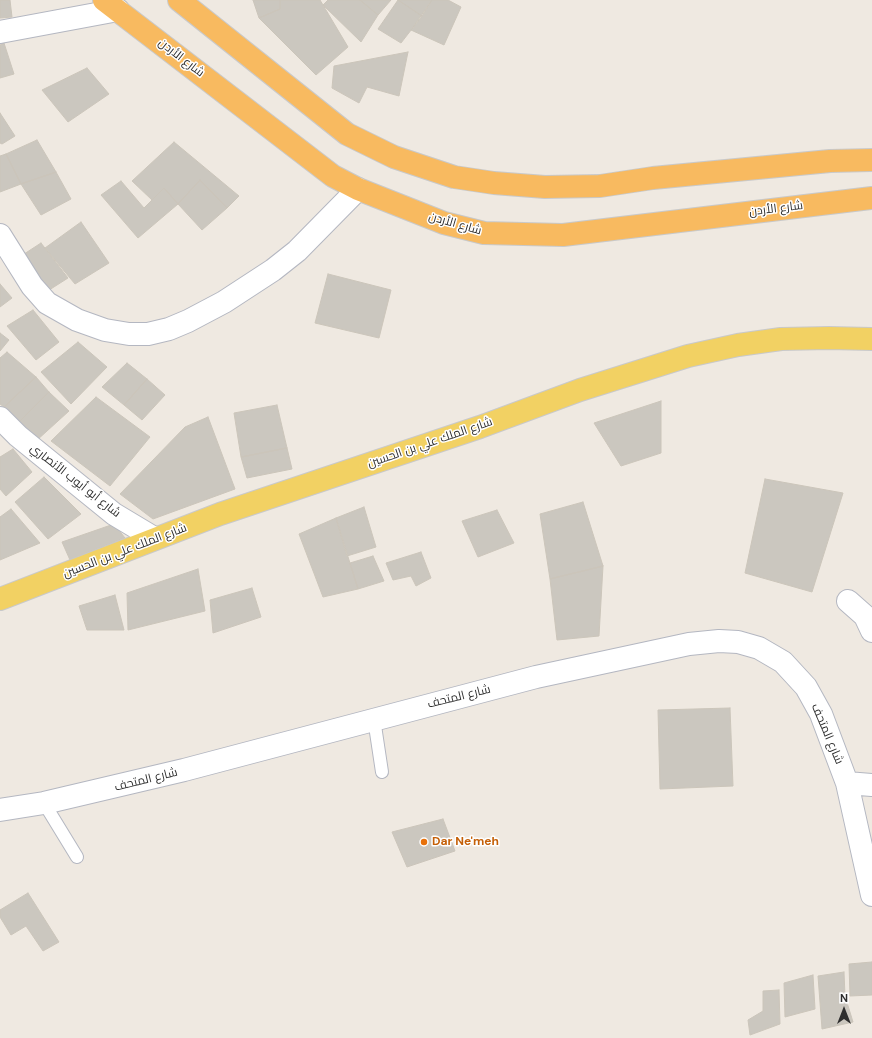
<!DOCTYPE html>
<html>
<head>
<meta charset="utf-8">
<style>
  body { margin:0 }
  #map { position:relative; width:872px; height:1038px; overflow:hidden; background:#efe9e1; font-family:"DM Sans",sans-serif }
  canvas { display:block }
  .north { position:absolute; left:824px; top:990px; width:40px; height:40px; -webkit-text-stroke:3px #fff; paint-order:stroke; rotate:0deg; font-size:11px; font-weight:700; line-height:16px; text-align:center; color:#2e2e2e }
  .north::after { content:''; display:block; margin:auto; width:14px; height:18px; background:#2e2e2e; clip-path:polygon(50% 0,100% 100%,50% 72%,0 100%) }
</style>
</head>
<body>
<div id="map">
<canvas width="872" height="1038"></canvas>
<div class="north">N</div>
</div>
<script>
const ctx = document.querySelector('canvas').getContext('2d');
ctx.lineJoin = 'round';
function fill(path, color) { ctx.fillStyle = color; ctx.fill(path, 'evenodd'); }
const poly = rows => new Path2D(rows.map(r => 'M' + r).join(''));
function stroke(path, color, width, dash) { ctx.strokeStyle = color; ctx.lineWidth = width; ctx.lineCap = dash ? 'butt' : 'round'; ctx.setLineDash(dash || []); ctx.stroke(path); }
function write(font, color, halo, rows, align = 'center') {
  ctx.font = font + ' "DM Sans",Cairo,sans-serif'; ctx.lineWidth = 3; ctx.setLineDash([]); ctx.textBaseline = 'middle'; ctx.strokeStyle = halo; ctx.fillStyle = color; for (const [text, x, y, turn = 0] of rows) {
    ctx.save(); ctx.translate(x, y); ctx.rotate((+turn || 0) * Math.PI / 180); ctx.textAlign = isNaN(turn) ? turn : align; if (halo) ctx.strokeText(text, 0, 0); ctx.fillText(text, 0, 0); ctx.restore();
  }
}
const building = poly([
  [0,0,10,0,12,17,0,18,0,0],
  [253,0,280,0,280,9,259,18,253,0],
  [280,0,320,0,348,47,316,75,259,18,280,9,280,0],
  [328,0,360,0,378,15,361,42,323,5,328,0],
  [360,0,391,0,378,15,360,0],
  [398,0,432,0,422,16,398,0],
  [398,0,422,16,401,43,378,29,398,0],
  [432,0,448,0,461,7,444,45,411,30,432,0],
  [4,43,14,74,0,78,0,45,4,43],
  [408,52,399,96,367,87,359,103,332,88,334,66,408,52],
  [87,68,109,94,68,122,42,90,87,68],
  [0,113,15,136,2,144,0,143,0,113],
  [37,140,56,172,21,184,6,154,37,140],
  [174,142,239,196,227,208,200,180,178,204,164,188,152,200,132,181,174,142],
  [6,154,21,184,0,192,0,156,6,154],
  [56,172,71,199,41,215,21,184,56,172],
  [200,180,227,208,202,230,178,204,200,180],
  [121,181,144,208,164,188,178,204,138,238,101,195,121,181],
  [81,222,109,263,75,284,45,248,81,222],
  [41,243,68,278,46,292,21,256,41,243],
  [328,274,391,290,379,338,315,323,328,274],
  [0,284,12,298,0,307,0,284],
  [33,310,59,342,36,360,7,326,33,310],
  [0,333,9,340,0,351,0,333],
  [78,342,107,367,71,404,41,372,78,342],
  [7,352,36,377,4,407,0,404,0,358,7,352],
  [127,363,147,379,124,405,102,387,127,363],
  [36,377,49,392,18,423,4,407,36,377],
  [147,379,165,395,142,420,124,405,147,379],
  [49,392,69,411,36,441,18,423,49,392],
  [96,397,150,437,110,486,51,441,96,397],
  [661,401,661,453,621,466,594,423,661,401],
  [277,405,287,448,241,457,234,413,277,405],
  [208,417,235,489,153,519,120,494,185,427,208,417],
  [287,448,292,469,247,478,241,457,287,448],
  [13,449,32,472,6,496,0,489,0,457,13,449],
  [44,477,81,514,48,539,15,502,44,477],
  [765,479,843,493,812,592,745,573,765,479],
  [583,502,603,566,550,579,540,514,583,502],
  [364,507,376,547,347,556,336,518,364,507],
  [11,509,40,543,0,560,0,517,11,509],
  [497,510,514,543,478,557,462,521,497,510],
  [336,518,358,589,323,597,299,534,336,518],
  [114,524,125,538,70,560,62,542,114,524],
  [421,552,431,578,416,586,411,576,393,580,386,563,421,552],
  [373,556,384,581,358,589,350,563,373,556],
  [603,566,599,636,557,640,550,579,603,566],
  [198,569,205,611,128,630,127,593,198,569],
  [252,588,261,617,213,633,210,600,252,588],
  [115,595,124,630,87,630,79,606,115,595],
  [730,708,733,786,660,789,658,710,730,708],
  [443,819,455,851,407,867,392,832,443,819],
  [28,893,59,942,43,951,26,926,11,935,0,917,0,910,28,893],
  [872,962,872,995,850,996,849,964,872,962],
  [844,972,845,996,853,1022,822,1029,818,976,844,972],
  [813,975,815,1009,785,1017,784,983,813,975],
  [779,990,780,1024,750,1035,748,1020,763,1011,763,991,779,990]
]);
fill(building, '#cbc7bf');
stroke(building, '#cbc5ba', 1);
const service = poly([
  [374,719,382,772],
  [44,803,77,857]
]);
const minor = poly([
  [0,32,118,10],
  [0,235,32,286,47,303,77,320,105,330,129,334,148,334,169,329,188,321,224,302,273,270,297,251,358,189],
  [0,418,18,436,114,514,154,538],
  [848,601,865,616,872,631],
  [847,783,872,785],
  [0,810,44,803,184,770,536,677,689,644,719,641,738,642,759,648,783,662,806,687,821,714,847,783,872,895]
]);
const primary = poly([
  [0,599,220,514,480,427,580,390,688,356,738,345,781,339,829,338,872,339]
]);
const trunk = poly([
  [104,0,333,176,358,189,444,223,484,233,563,235,872,198],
  [179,0,347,134,394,157,454,177,494,183,545,187,600,186,653,178,830,161,872,160]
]);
stroke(service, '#b4b7c1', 14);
stroke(minor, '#b4b7c1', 24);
stroke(primary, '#c9c9c9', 24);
stroke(trunk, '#c9c9c9', 24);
stroke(service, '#fff', 12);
stroke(minor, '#fff', 22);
stroke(primary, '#f2d163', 22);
stroke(trunk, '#f8ba60', 22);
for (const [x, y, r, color] of [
  [424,842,4,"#e8710a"]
]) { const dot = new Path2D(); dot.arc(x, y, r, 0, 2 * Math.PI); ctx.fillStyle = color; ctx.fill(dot); stroke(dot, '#fff', 1.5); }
write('12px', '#2e2e2e', '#fff', [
  ["شارع الأردن",181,58,38],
  ["شارع الأردن",776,209,-7],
  ["شارع الأردن",455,224,16],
  ["شارع الملك علي بن الحسين",430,443,-19],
  ["شارع أبو أيوب الأنصاري",75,481,38],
  ["شارع الملك علي بن الحسين",125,551,-21],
  ["شارع المتحف",459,697,-14],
  ["شارع المتحف",827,734,67],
  ["شارع المتحف",146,780,-14]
]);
write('bold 12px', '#c56008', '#fff', [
  ["Dar Ne'meh",432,842]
], 'left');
</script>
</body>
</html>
